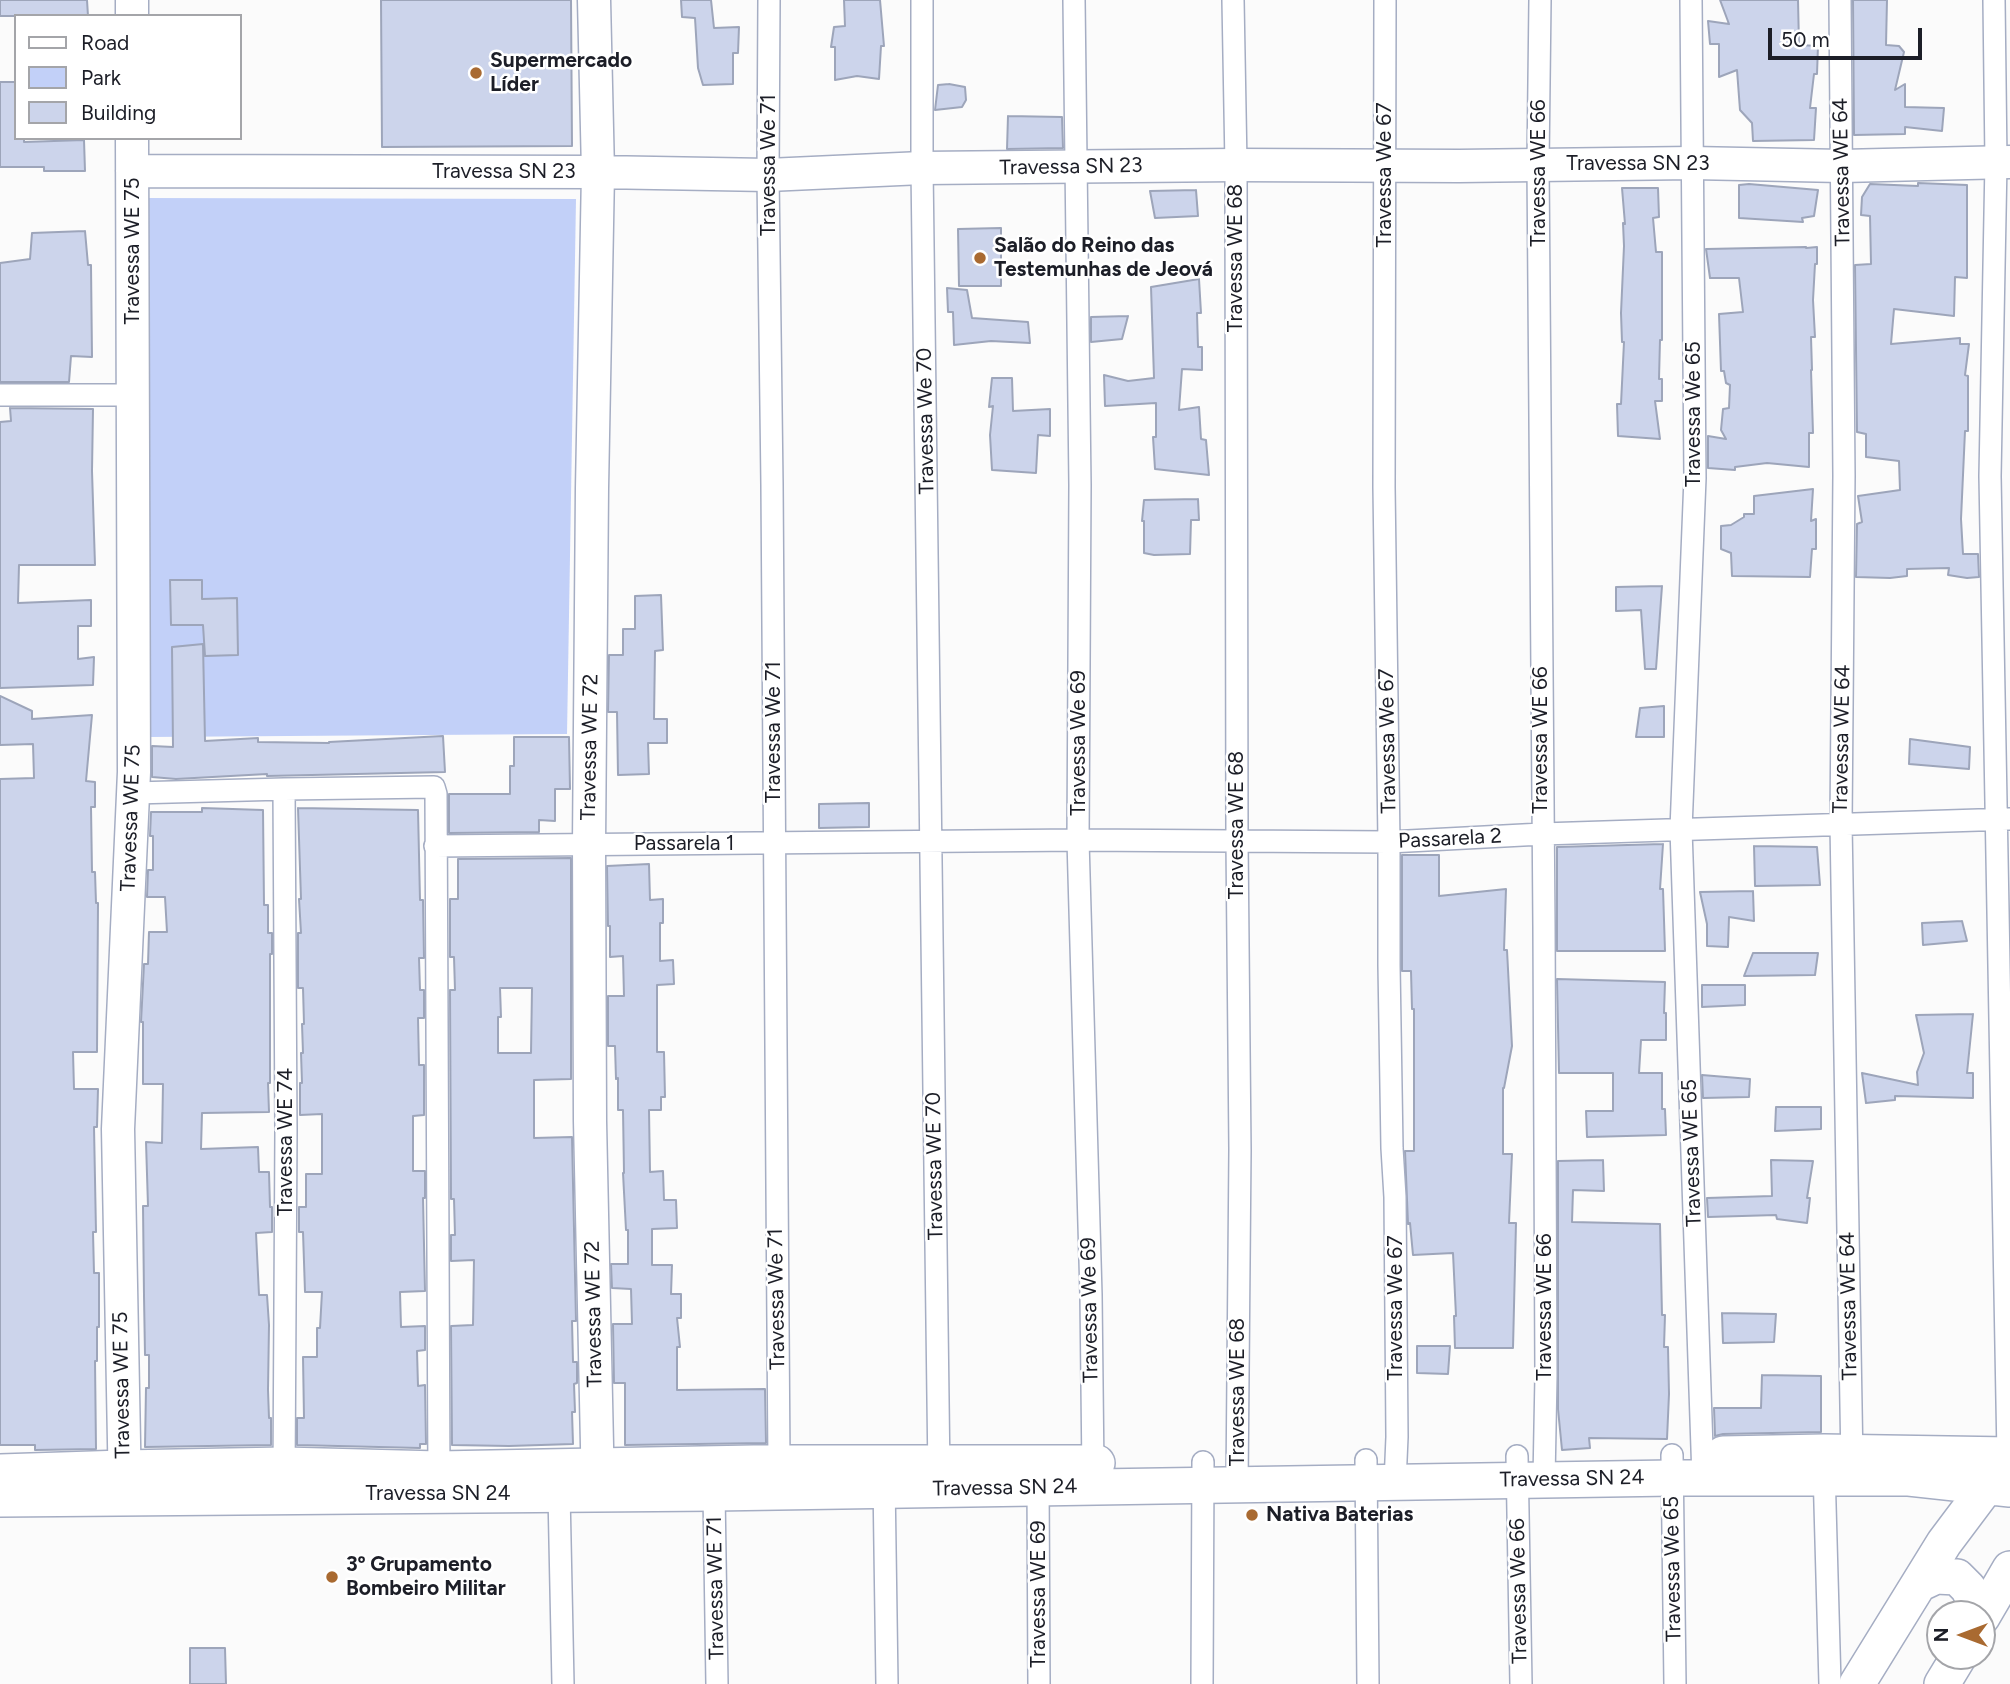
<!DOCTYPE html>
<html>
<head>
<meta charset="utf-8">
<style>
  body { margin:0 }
  #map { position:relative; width:2010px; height:1684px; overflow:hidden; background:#fbfbfb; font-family:Figtree,sans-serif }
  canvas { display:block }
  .legend { position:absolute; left:14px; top:14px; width:228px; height:126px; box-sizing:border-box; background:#fff; border:2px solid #a4a5a9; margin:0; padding:9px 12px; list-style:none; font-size:21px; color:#1c1e27 }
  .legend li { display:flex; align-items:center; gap:14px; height:35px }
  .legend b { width:35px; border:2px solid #a4a5a9 }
  .north { position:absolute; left:1926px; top:1600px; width:70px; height:70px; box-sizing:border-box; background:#fff; border:2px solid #a4a5a9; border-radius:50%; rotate:270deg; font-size:19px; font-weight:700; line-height:28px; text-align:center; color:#1c1e27 }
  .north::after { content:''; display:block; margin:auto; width:24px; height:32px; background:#a96a31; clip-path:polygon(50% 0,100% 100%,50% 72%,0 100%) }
  .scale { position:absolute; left:1768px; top:28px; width:154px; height:32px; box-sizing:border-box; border:4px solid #1c1e27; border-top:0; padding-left:9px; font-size:21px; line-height:24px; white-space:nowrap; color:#1c1e27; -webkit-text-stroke:5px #fff; paint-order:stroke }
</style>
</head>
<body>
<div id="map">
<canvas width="2010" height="1684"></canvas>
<ul class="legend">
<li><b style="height:9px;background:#fff"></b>Road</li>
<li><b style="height:19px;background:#c2d0f8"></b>Park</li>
<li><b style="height:19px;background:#ccd4eb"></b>Building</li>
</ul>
<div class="north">N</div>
<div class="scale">50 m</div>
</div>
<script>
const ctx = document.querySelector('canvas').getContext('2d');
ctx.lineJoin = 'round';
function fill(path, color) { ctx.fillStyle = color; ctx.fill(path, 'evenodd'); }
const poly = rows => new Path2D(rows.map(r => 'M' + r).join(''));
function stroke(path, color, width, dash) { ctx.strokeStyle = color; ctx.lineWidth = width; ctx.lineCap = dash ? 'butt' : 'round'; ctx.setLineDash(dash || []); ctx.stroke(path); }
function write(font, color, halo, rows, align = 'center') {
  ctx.font = font + ' Figtree,sans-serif'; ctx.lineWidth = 5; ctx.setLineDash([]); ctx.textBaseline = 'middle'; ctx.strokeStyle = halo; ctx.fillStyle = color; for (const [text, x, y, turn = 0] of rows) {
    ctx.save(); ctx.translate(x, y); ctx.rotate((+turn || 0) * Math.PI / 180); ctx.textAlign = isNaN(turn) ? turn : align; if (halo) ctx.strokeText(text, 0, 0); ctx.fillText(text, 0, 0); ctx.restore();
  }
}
fill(poly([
  [144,198,576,199,567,734,149,737]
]), '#c2d0f8');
const building = poly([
  [0,0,87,0,88,16,0,16,0,0],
  [381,0,571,0,572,146,382,147,381,0],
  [681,0,711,0,714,28,739,27,738,53,733,53,733,84,703,85,698,68,695,18,682,17,681,0],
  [844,0,880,0,884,46,881,46,879,79,857,76,835,80,835,47,831,47,834,27,845,26,844,0],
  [1720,0,1798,0,1799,45,1818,46,1817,74,1814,74,1810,108,1816,108,1814,140,1753,141,1752,123,1740,110,1737,70,1719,77,1719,44,1710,44,1708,21,1729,24,1720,0],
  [1853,0,1887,0,1886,45,1899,46,1904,52,1895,90,1905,84,1905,107,1944,108,1942,131,1905,127,1905,134,1854,135,1853,0],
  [0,82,16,82,16,138,24,138,24,142,84,140,85,171,44,171,44,167,0,167,0,82],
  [949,84,965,87,966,100,962,107,935,110,938,85,949,84],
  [1008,116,1062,117,1063,148,1007,149,1008,116],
  [1918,183,1967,185,1967,278,1955,277,1954,316,1894,309,1891,344,1960,338,1960,344,1969,344,1965,375,1968,376,1968,431,1965,431,1961,519,1963,554,1978,554,1979,577,1967,578,1948,575,1949,568,1907,569,1907,576,1890,578,1856,577,1857,524,1862,522,1858,496,1900,490,1899,461,1866,457,1866,434,1857,432,1855,265,1871,264,1870,216,1861,215,1862,197,1870,184,1918,186,1918,183],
  [1749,184,1818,190,1814,216,1802,218,1803,222,1739,218,1739,185,1749,184],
  [1622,188,1658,188,1659,217,1653,218,1656,252,1662,252,1662,340,1660,340,1659,379,1662,379,1662,401,1655,401,1660,439,1618,436,1617,404,1621,404,1624,342,1622,342,1621,313,1624,246,1623,223,1625,224,1622,188],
  [1196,190,1198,216,1155,218,1150,191,1196,190],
  [1001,228,1001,286,959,286,958,229,1001,228],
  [85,231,88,265,91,265,92,357,71,356,69,382,0,382,0,263,30,259,32,233,85,231],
  [1806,247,1806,248,1817,247,1817,264,1815,264,1813,300,1815,337,1811,337,1812,370,1811,370,1813,433,1809,433,1809,467,1767,463,1735,467,1735,470,1708,468,1708,436,1726,439,1721,430,1723,409,1729,408,1730,385,1726,383,1724,371,1721,371,1719,314,1743,312,1739,278,1710,278,1706,249,1806,247],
  [1199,279,1201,313,1197,313,1198,347,1202,347,1202,370,1182,369,1179,410,1199,407,1201,439,1206,440,1209,475,1155,469,1153,437,1156,437,1156,403,1105,406,1104,375,1128,381,1154,378,1151,287,1199,279],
  [947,288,967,290,972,318,1028,322,1030,343,991,341,954,345,953,312,948,312,947,288],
  [1128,316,1122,339,1091,342,1091,317,1128,316],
  [992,378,1012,378,1013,411,1050,409,1050,436,1038,435,1036,473,992,470,990,435,993,406,989,407,992,378],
  [10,408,93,409,92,471,95,565,19,565,18,603,91,600,91,626,78,626,78,659,94,657,93,685,0,688,0,422,11,421,10,408],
  [1813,489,1811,521,1816,519,1816,549,1812,549,1810,577,1732,576,1731,553,1721,549,1721,526,1731,525,1744,517,1744,514,1754,514,1754,496,1813,489],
  [1198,499,1199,520,1191,520,1190,554,1154,555,1144,553,1144,521,1142,521,1144,500,1198,499],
  [170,580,202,580,202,599,237,598,238,655,205,656,203,625,171,625,170,580],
  [1662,586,1656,669,1645,669,1641,610,1616,611,1616,587,1662,586],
  [661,595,663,650,655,651,654,719,667,719,667,743,648,743,649,774,618,775,617,712,608,712,609,655,623,655,623,629,635,629,635,596,661,595],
  [203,644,205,741,258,738,258,742,329,743,329,742,443,736,445,772,267,776,267,774,176,779,152,777,152,746,173,747,172,647,203,644],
  [0,696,32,711,32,719,92,715,86,781,95,782,95,807,91,807,92,872,95,872,96,903,98,903,97,1052,73,1052,74,1089,98,1089,97,1127,94,1127,96,1232,93,1232,94,1273,99,1273,99,1327,97,1327,97,1361,95,1361,96,1449,35,1450,35,1445,0,1445,0,779,34,778,33,744,0,745,0,696],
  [1664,706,1664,737,1636,737,1640,708,1664,706],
  [514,737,569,737,570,789,555,789,555,821,539,820,539,832,449,833,449,794,510,794,510,766,514,766,514,737],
  [1910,739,1970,747,1969,769,1909,764,1910,739],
  [869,803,869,827,819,828,819,804,869,803],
  [202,808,263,810,264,905,268,905,268,933,272,933,272,954,270,954,270,1083,268,1083,269,1112,202,1113,201,1149,258,1147,259,1172,269,1172,270,1207,272,1207,272,1232,256,1233,259,1295,267,1295,269,1325,268,1390,269,1418,271,1418,271,1445,145,1447,146,1388,149,1388,149,1355,145,1355,144,1296,143,1206,148,1206,146,1142,162,1143,163,1084,143,1084,143,1022,141,1022,144,964,148,964,149,932,167,932,165,897,147,897,148,870,153,870,153,836,150,836,151,812,202,812,202,808],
  [298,808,418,810,420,900,423,900,424,958,419,958,420,990,424,990,424,1018,418,1018,419,1065,424,1065,424,1115,413,1116,413,1171,425,1171,425,1198,423,1198,425,1291,400,1292,401,1327,425,1326,425,1350,417,1351,418,1386,425,1385,426,1444,420,1444,420,1448,297,1445,297,1418,304,1418,303,1357,317,1357,317,1328,320,1328,322,1292,305,1292,303,1232,299,1232,299,1207,306,1207,306,1174,322,1174,322,1114,300,1115,300,1083,302,1083,301,1053,303,1053,302,1024,304,1024,303,988,298,988,298,933,301,933,299,899,301,899,298,808],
  [1663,844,1660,889,1663,889,1665,951,1557,951,1557,847,1663,844],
  [1754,846,1817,847,1820,885,1755,886,1754,846],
  [1402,855,1439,855,1439,896,1506,889,1504,950,1507,950,1512,1046,1504,1088,1503,1088,1503,1154,1512,1154,1509,1223,1516,1223,1513,1348,1455,1348,1454,1316,1456,1316,1453,1253,1413,1255,1410,1223,1408,1224,1405,1151,1414,1151,1414,1009,1412,1009,1411,971,1402,971,1402,855],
  [571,858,571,1079,534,1080,534,1138,572,1137,576,1321,572,1321,573,1362,577,1362,577,1383,574,1384,575,1412,572,1412,573,1444,509,1446,452,1445,451,1326,473,1325,474,1260,451,1261,451,1235,455,1235,454,1199,451,1199,450,990,455,990,454,957,450,957,450,899,458,899,458,859,571,858],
  [500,988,532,988,531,1053,498,1053,498,1017,501,1017,500,988],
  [649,864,650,900,663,899,663,923,660,923,660,961,673,960,674,984,657,985,657,1052,664,1052,665,1097,661,1097,661,1110,649,1110,650,1172,663,1171,664,1200,676,1200,677,1228,652,1229,652,1265,672,1265,671,1294,681,1294,681,1318,677,1318,680,1347,677,1347,677,1390,765,1389,766,1443,625,1445,625,1383,614,1383,613,1324,632,1324,631,1289,612,1288,611,1264,628,1264,628,1230,626,1230,623,1173,624,1173,623,1110,618,1110,618,1078,616,1079,615,1046,608,1046,608,996,624,996,623,956,610,957,610,926,608,926,607,866,649,864],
  [1753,891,1754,921,1729,917,1728,947,1707,946,1707,924,1700,892,1753,891],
  [1962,921,1967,941,1923,945,1922,923,1962,921],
  [1753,953,1818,953,1815,975,1744,976,1753,953],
  [1557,979,1665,982,1664,1013,1666,1013,1666,1040,1641,1040,1639,1073,1662,1073,1662,1109,1665,1109,1666,1135,1587,1137,1586,1111,1613,1111,1613,1073,1559,1073,1557,979],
  [1702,985,1745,985,1745,1005,1702,1007,1702,985],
  [1973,1014,1967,1073,1973,1073,1973,1098,1895,1096,1895,1100,1866,1103,1862,1073,1918,1085,1917,1072,1924,1053,1916,1015,1973,1014],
  [1702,1075,1750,1079,1749,1097,1703,1098,1702,1075],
  [1776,1107,1821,1107,1821,1129,1775,1131,1776,1107],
  [1603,1160,1604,1191,1573,1190,1572,1222,1660,1224,1662,1315,1665,1315,1664,1347,1668,1347,1669,1394,1667,1439,1589,1438,1590,1448,1562,1450,1558,1409,1558,1161,1603,1160],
  [1771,1160,1813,1161,1807,1198,1810,1198,1807,1223,1777,1219,1776,1215,1708,1217,1707,1198,1772,1196,1771,1160],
  [1722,1313,1776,1314,1774,1342,1723,1343,1722,1313],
  [1417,1346,1450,1346,1448,1374,1417,1373,1417,1346],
  [1762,1375,1821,1376,1821,1432,1723,1434,1715,1436,1714,1408,1761,1408,1762,1375],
  [190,1648,225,1648,226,1684,190,1684,190,1648]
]);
fill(building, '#ccd4eb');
stroke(building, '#9da5ba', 2);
const street = poly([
  [769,0,768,175,772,485,779,1464],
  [922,0,922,168,939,1475],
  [1074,0,1080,485,1078,840,1091,1295,1093,1473],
  [1233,0,1236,165,1237,841,1240,1150,1237,1485],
  [1385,0,1384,487,1389,842,1389,965,1392,1148,1395,1197,1397,1437,1395,1483],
  [1540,0,1538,164,1544,926,1546,1376,1544,1479],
  [1691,0,1695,478,1681,829,1703,1478],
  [1840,0,1844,475,1841,824,1852,1464],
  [1994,0,1996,162,1990,476,2008,1455],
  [0,395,133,395],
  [284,789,286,1131,284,1476],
  [134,793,284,789,434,787,436,794,439,1478],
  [435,846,1078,840,1389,842,1542,834,2010,819],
  [1672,1455,1675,1684],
  [1517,1456,1521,1684],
  [1366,1460,1368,1684],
  [1824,1469,1830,1684],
  [1038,1479,1039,1684],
  [884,1480,887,1684],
  [559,1493,563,1684],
  [714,1493,717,1684],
  [1202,1684,1203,1462]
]);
const secondary = poly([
  [132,0,132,16],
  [594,0,598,172,592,488,589,844,590,1121,598,1492],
  [132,171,598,172,768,175,922,168,1236,165,1459,166,1692,163,1842,166,2010,162],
  [125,1494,118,1129,134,772,132,138]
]);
const primary = poly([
  [1723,1454,1824,1452,2010,1455],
  [0,1472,123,1468,284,1465,439,1469,754,1463,1097,1463],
  [0,1499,714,1493,1672,1478,1909,1478,2010,1489],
  [1919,1584,1936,1576,1957,1577,1968,1588,1972,1596,1975,1614],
  [1982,1617,2010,1569],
  [1857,1684,1944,1543,1998,1471],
  [1942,1684,1959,1656]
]);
stroke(street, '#a5adc3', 24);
stroke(secondary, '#a5adc3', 35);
stroke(primary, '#a5adc3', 38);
stroke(street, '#fff', 21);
stroke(secondary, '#fff', 32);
stroke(primary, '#fff', 35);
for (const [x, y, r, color] of [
  [476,73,7,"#a96a31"],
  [980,258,7,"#a96a31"],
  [1252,1515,7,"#a96a31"],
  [332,1577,7,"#a96a31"]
]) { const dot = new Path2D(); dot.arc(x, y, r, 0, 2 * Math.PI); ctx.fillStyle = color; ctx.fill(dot); stroke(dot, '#fff', 2.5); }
write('bold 21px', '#1c1e27', '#fff', [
  ["Supermercado",490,61],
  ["Líder",490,85],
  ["Salão do Reino das",994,246],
  ["Testemunhas de Jeová",994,270],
  ["Nativa Baterias",1266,1515],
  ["3º Grupamento",346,1565],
  ["Bombeiro Militar",346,1589]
], 'left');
write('21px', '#1c1e27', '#fff', [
  ["Travessa SN 23",1638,164],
  ["Travessa We 71",769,165,-90],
  ["Travessa SN 23",1071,167,-1],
  ["Travessa SN 23",504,172],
  ["Travessa WE 64",1842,172,-91],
  ["Travessa WE 66",1539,173,-90],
  ["Travessa We 67",1385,175,-90],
  ["Travessa WE 75",133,251,-90],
  ["Travessa WE 68",1236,258,-90],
  ["Travessa We 65",1694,414,-90],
  ["Travessa We 70",926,421,-91],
  ["Travessa We 71",774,732,-90],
  ["Travessa WE 64",1842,739,-89],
  ["Travessa WE 66",1541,740,-90],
  ["Travessa We 67",1388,741,-91],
  ["Travessa We 69",1079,743,-90],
  ["Travessa WE 72",590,747,-89],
  ["Travessa WE 75",131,818,-88],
  ["Travessa WE 68",1237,825,-90],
  ["Passarela 2",1450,839,-3],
  ["Passarela 1",684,844],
  ["Travessa WE 74",286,1142,-90],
  ["Travessa WE 65",1692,1153,-92],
  ["Travessa WE 70",935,1166,-91],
  ["Travessa We 71",777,1299,-91],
  ["Travessa WE 64",1849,1306,-91],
  ["Travessa WE 66",1545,1307,-90],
  ["Travessa We 67",1396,1308,-90],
  ["Travessa We 69",1090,1310,-91],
  ["Travessa WE 72",594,1314,-91],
  ["Travessa WE 75",122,1385,-91],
  ["Travessa WE 68",1238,1392,-90],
  ["Travessa SN 24",1572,1479,-1],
  ["Travessa SN 24",1005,1488,-1],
  ["Travessa SN 24",438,1494],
  ["Travessa We 65",1673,1569,-91],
  ["Travessa WE 71",716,1588,-91],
  ["Travessa We 66",1519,1591,-91],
  ["Travessa WE 69",1039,1594,-90]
]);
</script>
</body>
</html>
